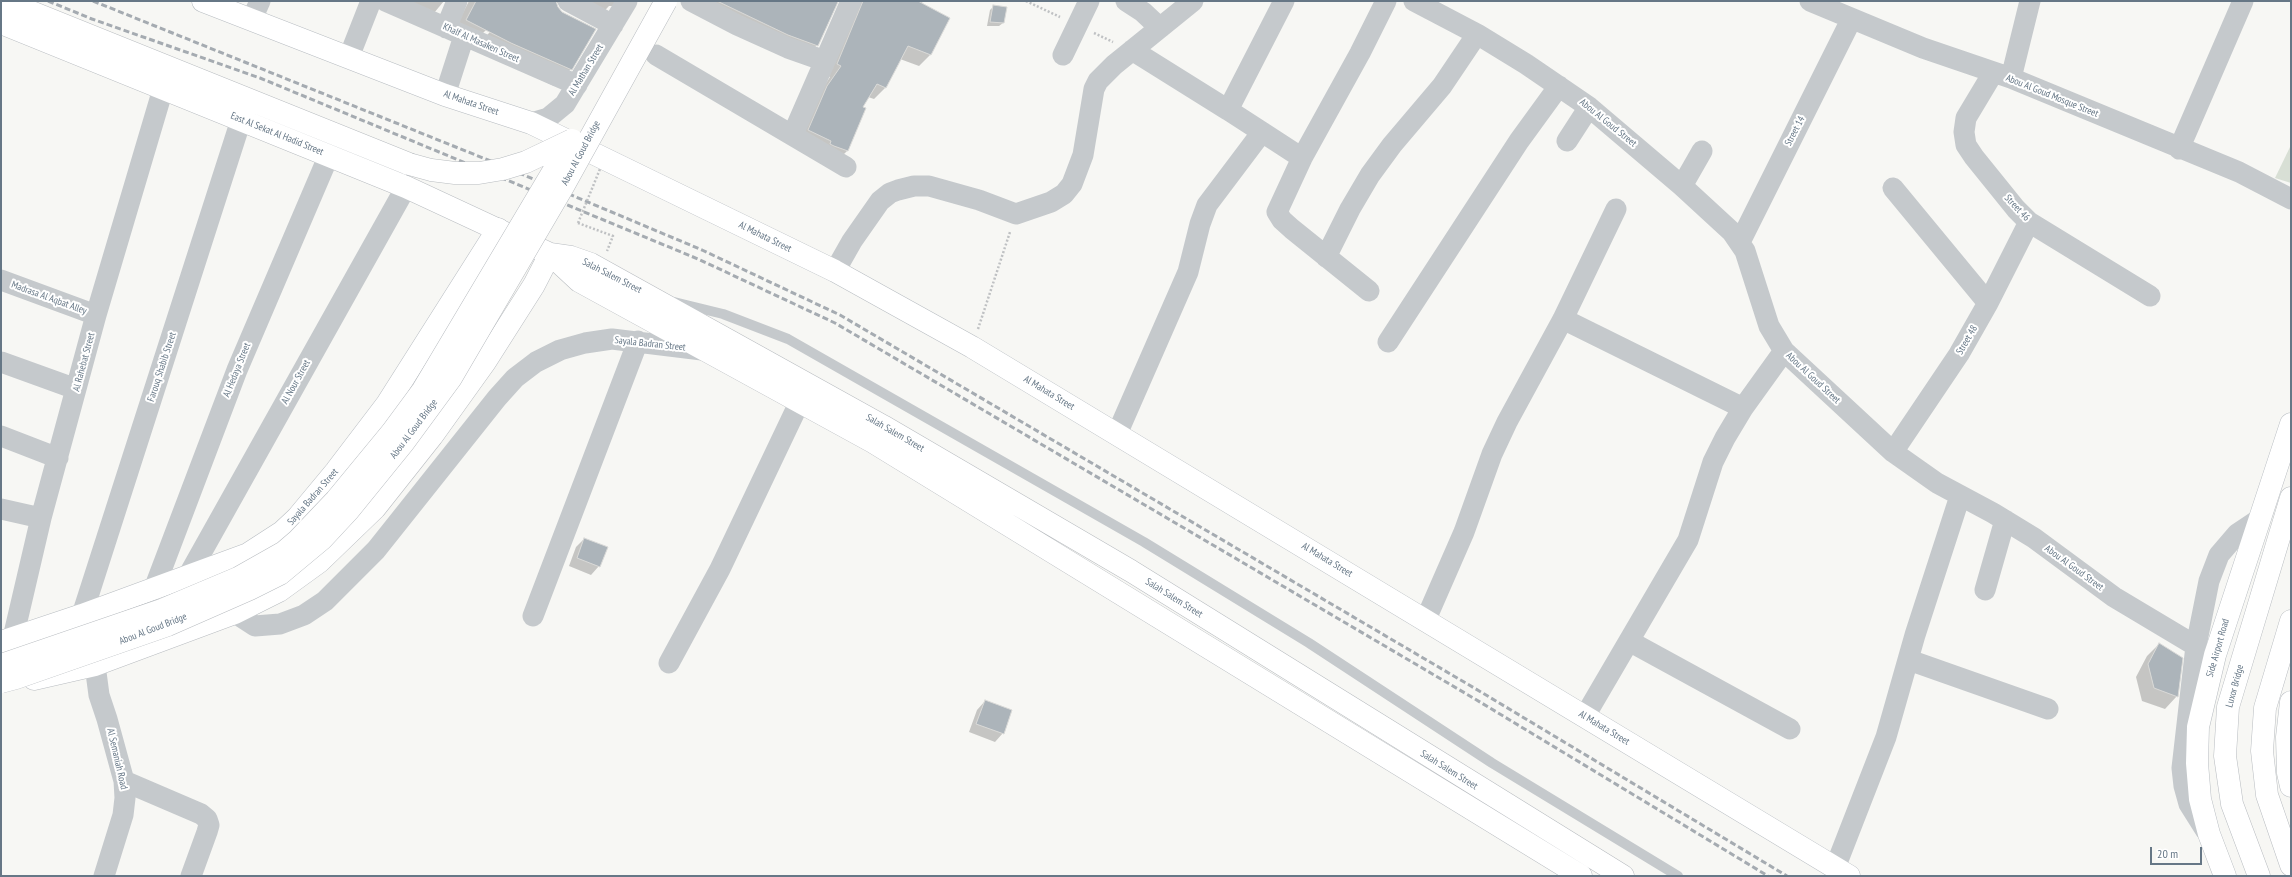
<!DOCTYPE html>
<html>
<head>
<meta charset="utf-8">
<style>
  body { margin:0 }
  #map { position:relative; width:2292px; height:877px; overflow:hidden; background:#f7f7f4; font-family:"PT Sans Narrow",sans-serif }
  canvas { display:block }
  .frame { position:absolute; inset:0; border:2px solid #667786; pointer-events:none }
  .scale { position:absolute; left:2150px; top:847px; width:52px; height:18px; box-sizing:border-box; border:2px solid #667786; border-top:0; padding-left:5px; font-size:12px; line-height:14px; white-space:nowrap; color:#667786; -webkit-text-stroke:3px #fff; paint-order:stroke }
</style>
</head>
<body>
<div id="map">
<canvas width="2292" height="877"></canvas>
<div class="frame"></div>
<div class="scale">20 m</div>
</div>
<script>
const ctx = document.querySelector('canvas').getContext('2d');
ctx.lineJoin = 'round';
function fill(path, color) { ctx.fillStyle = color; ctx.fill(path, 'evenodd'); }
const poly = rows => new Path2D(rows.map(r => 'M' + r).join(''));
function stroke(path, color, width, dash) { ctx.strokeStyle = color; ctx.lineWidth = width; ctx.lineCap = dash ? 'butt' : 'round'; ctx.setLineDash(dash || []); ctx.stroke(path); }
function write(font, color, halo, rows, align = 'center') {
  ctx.font = font + ' "PT Sans Narrow",sans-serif'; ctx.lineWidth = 4; ctx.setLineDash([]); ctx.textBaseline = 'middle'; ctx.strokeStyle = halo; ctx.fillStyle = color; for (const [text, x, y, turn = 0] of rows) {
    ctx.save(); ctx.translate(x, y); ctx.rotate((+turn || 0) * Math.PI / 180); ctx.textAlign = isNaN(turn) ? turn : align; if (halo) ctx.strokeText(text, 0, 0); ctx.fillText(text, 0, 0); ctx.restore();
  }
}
fill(poly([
  [2291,145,2291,183,2275,178]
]), '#d8dfd5');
fill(poly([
  [401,1,444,1,429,19],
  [469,1,499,1,486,30,470,46,451,36],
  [519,1,547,1,571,69,554,86,474,49],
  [554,1,618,1,614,6,609,6,592,24],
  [694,1,838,1,817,45,806,57],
  [840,1,922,1,930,55,919,66,900,59,885,88,874,99,868,97,862,107,848,150,836,162,797,142,816,99,830,77,826,75],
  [994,6,1003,23,999,26,987,26,990,10],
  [584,539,599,566,591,575,569,566,576,547],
  [2159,644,2177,696,2165,709,2142,701,2136,677,2147,656],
  [985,701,1003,733,995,742,969,732,977,710]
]), '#0003');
const building = poly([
  [476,1,556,1,558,7,562,12,596,29,572,70,511,43,466,20,476,1],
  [717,1,836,1,838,2,818,46,788,35,717,1],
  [863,1,918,1,950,18,931,55,908,46,886,88,877,84,863,107,866,108,848,151,834,146,830,144,831,141,808,130,827,86,841,66,837,64,863,1],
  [993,5,1007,7,1004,23,990,22,993,5],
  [584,538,608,547,600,567,577,558,584,538],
  [2159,643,2183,658,2178,697,2154,688,2148,664,2159,643],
  [985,700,1012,710,1004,734,976,724,985,700]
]);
fill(building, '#acb4ba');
stroke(building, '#d9d9d7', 1);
const secondary = poly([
  [203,1,445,95,531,123,835,271,972,347,1849,876],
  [1,642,82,615,248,554,282,532,297,518,336,471,387,404,498,229],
  [2291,702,2287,737,2288,773,2291,786],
  [2225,876,2209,834,2200,799,2197,763,2198,727,2215,655,2291,424]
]);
const primary = poly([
  [4,1,409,164],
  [1,23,406,187,550,254,571,257,591,264,883,426,1131,571,1623,876],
  [550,254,579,281,873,442,1581,876],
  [2291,621,2265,708,2262,751,2267,795,2291,865],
  [34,679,95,665,235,613,279,591,319,562,375,508,432,436,485,362,534,285,550,254],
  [2259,876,2232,804,2225,756,2228,707,2291,498]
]);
stroke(secondary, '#b7bcc1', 23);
stroke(primary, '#b8bcc0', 23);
stroke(poly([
  [1026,1,1060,17],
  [1094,33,1113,42],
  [578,223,613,236,607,251],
  [978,329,1010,232]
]), '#bfc1c3', 2.5, [2, 2]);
stroke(poly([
  [674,302,723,314,788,339,1144,542,1309,643,1492,763,1678,876]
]), '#c5c9cc', 10);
stroke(poly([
  [385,1,577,85],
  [568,1,613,25],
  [691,1,737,25,788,48,825,61],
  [1126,1,1143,12,1160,28],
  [1414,1,1477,34,1526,64,1589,107,1682,186,1732,232,1745,251,1769,326,1784,351,1893,452,1937,483,1993,513,2034,538,2114,597,2196,646],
  [1810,1,1923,48,2011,78,2239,172,2291,199],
  [252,19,260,1],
  [446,28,457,1],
  [1132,50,1228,110],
  [656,55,846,167],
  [1063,55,1089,1],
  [349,57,371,1],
  [1993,73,1966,118,1964,132,1966,145,1974,157,2016,209,2029,222,2150,296],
  [2011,78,2030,1],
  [445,95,464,36],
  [531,123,548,118,565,104,627,1],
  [1262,132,1302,158],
  [793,134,851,1],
  [1567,141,1589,107],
  [2179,149,2243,1],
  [1682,186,1702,151],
  [1893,188,1988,303],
  [1740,242,1851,20],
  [1326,257,1350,209,1370,175,1392,145,1442,86,1477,34],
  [835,271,852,241,880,201,890,193,898,190,914,186,929,186,979,200,1016,214,1051,202,1064,194,1072,184,1083,155,1094,89,1098,81,1114,65,1193,1],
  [1,280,96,315],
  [1369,291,1292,229,1282,220,1277,212,1302,158,1360,53,1386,1],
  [1563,319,1743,408],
  [1388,342,1519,141,1559,86],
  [1,362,76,389],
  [1117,434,1188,272,1200,224,1207,205,1262,132,1228,110,1284,1],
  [1,436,58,458],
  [1893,452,1959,354,1988,303,2029,222],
  [1,509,41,518],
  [187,578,406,187],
  [154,589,237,370,329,155],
  [1985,590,2005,520],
  [235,613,255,626,280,624,304,615,325,601,376,550,497,398,515,378,536,362,560,350,585,343,612,339,702,350],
  [82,615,241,120],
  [533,616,638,341],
  [1426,619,1464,532,1492,454,1507,422,1563,319,1616,209],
  [13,638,41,518,96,315,163,89],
  [1629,641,1790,729],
  [1909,660,2048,709],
  [669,663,720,569,800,401],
  [95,665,99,695,107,719,124,781,125,798,123,815,104,876],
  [1585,716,1688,540,1713,462,1725,438,1743,408,1784,351],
  [124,781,201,814,207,819,209,825,207,832,191,876],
  [2206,831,2189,804,2184,786,2182,768,2196,646,2209,581,2219,555,2237,534,2258,520],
  [1835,868,1886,737,1915,635,1960,496]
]), '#c5c9cc', 21);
stroke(secondary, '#fff', 22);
stroke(primary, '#fff', 22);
stroke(poly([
  [48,1,92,19,260,78,698,259,835,323,1475,699,1768,876],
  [93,1,488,160,702,250,840,315,1481,692,1787,876]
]), '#a5abb1', 3, [6, 3]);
const primaryBridge = poly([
  [409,164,431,170,455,173,479,173,503,169,526,162,572,140],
  [1,665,162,610,238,578,284,552,298,540,336,500,392,432,423,390,572,140],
  [1,682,16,678,168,625,250,589,280,574,322,539,348,511,404,442,451,378,564,185,666,1]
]);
stroke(primaryBridge, '#b8bcc0', 23, []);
stroke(poly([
  [578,223,600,169]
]), '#bfc1c3', 2.5, [2, 2]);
stroke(primaryBridge, '#fff', 22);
write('10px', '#667786', '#fff', [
  ["Khalf Al Masaken Street",481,43,24],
  ["Al Mathan Street",586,70,-59],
  ["Abou Al Goud Mosque Street",2052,96,22],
  ["Al Mahata Street",471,103,19],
  ["Abou Al Goud Street",1608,123,39],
  ["Street 14",1795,131,-63],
  ["East Al Sekat Al Hadid Street",277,134,22],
  ["Abou Al Goud Bridge",581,153,-62],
  ["Street 46",2017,208,47],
  ["Al Mahata Street",765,237,26],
  ["Salah Salem Street",612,276,27],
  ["Madrasa Al Aqbat Alley",49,298,20],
  ["Street 48",1967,340,-60],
  ["Sayala Badran Street",650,344,6],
  ["Al Rahebat Street",84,362,-75],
  ["Farouq Shabib Street",162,367,-72],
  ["Al Hedaya Street",237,370,-68],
  ["Abou Al Goud Street",1813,378,43],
  ["Al Nour Street",296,382,-61],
  ["Al Mahata Street",1049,393,31],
  ["Abou Al Goud Bridge",414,429,-53],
  ["Salah Salem Street",895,433,30],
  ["Sayala Badran Street",313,497,-49],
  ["Al Mahata Street",1327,560,31],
  ["Abou Al Goud Street",2074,568,36],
  ["Salah Salem Street",1174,598,32],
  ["Abou Al Goud Bridge",153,629,-21],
  ["Side Airport Road",2218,648,-74],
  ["Luxor Bridge",2235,686,-75],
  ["Al Mahata Street",1604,728,31],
  ["Al Semaniah Road",117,759,77],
  ["Salah Salem Street",1449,770,32]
]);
</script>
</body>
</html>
